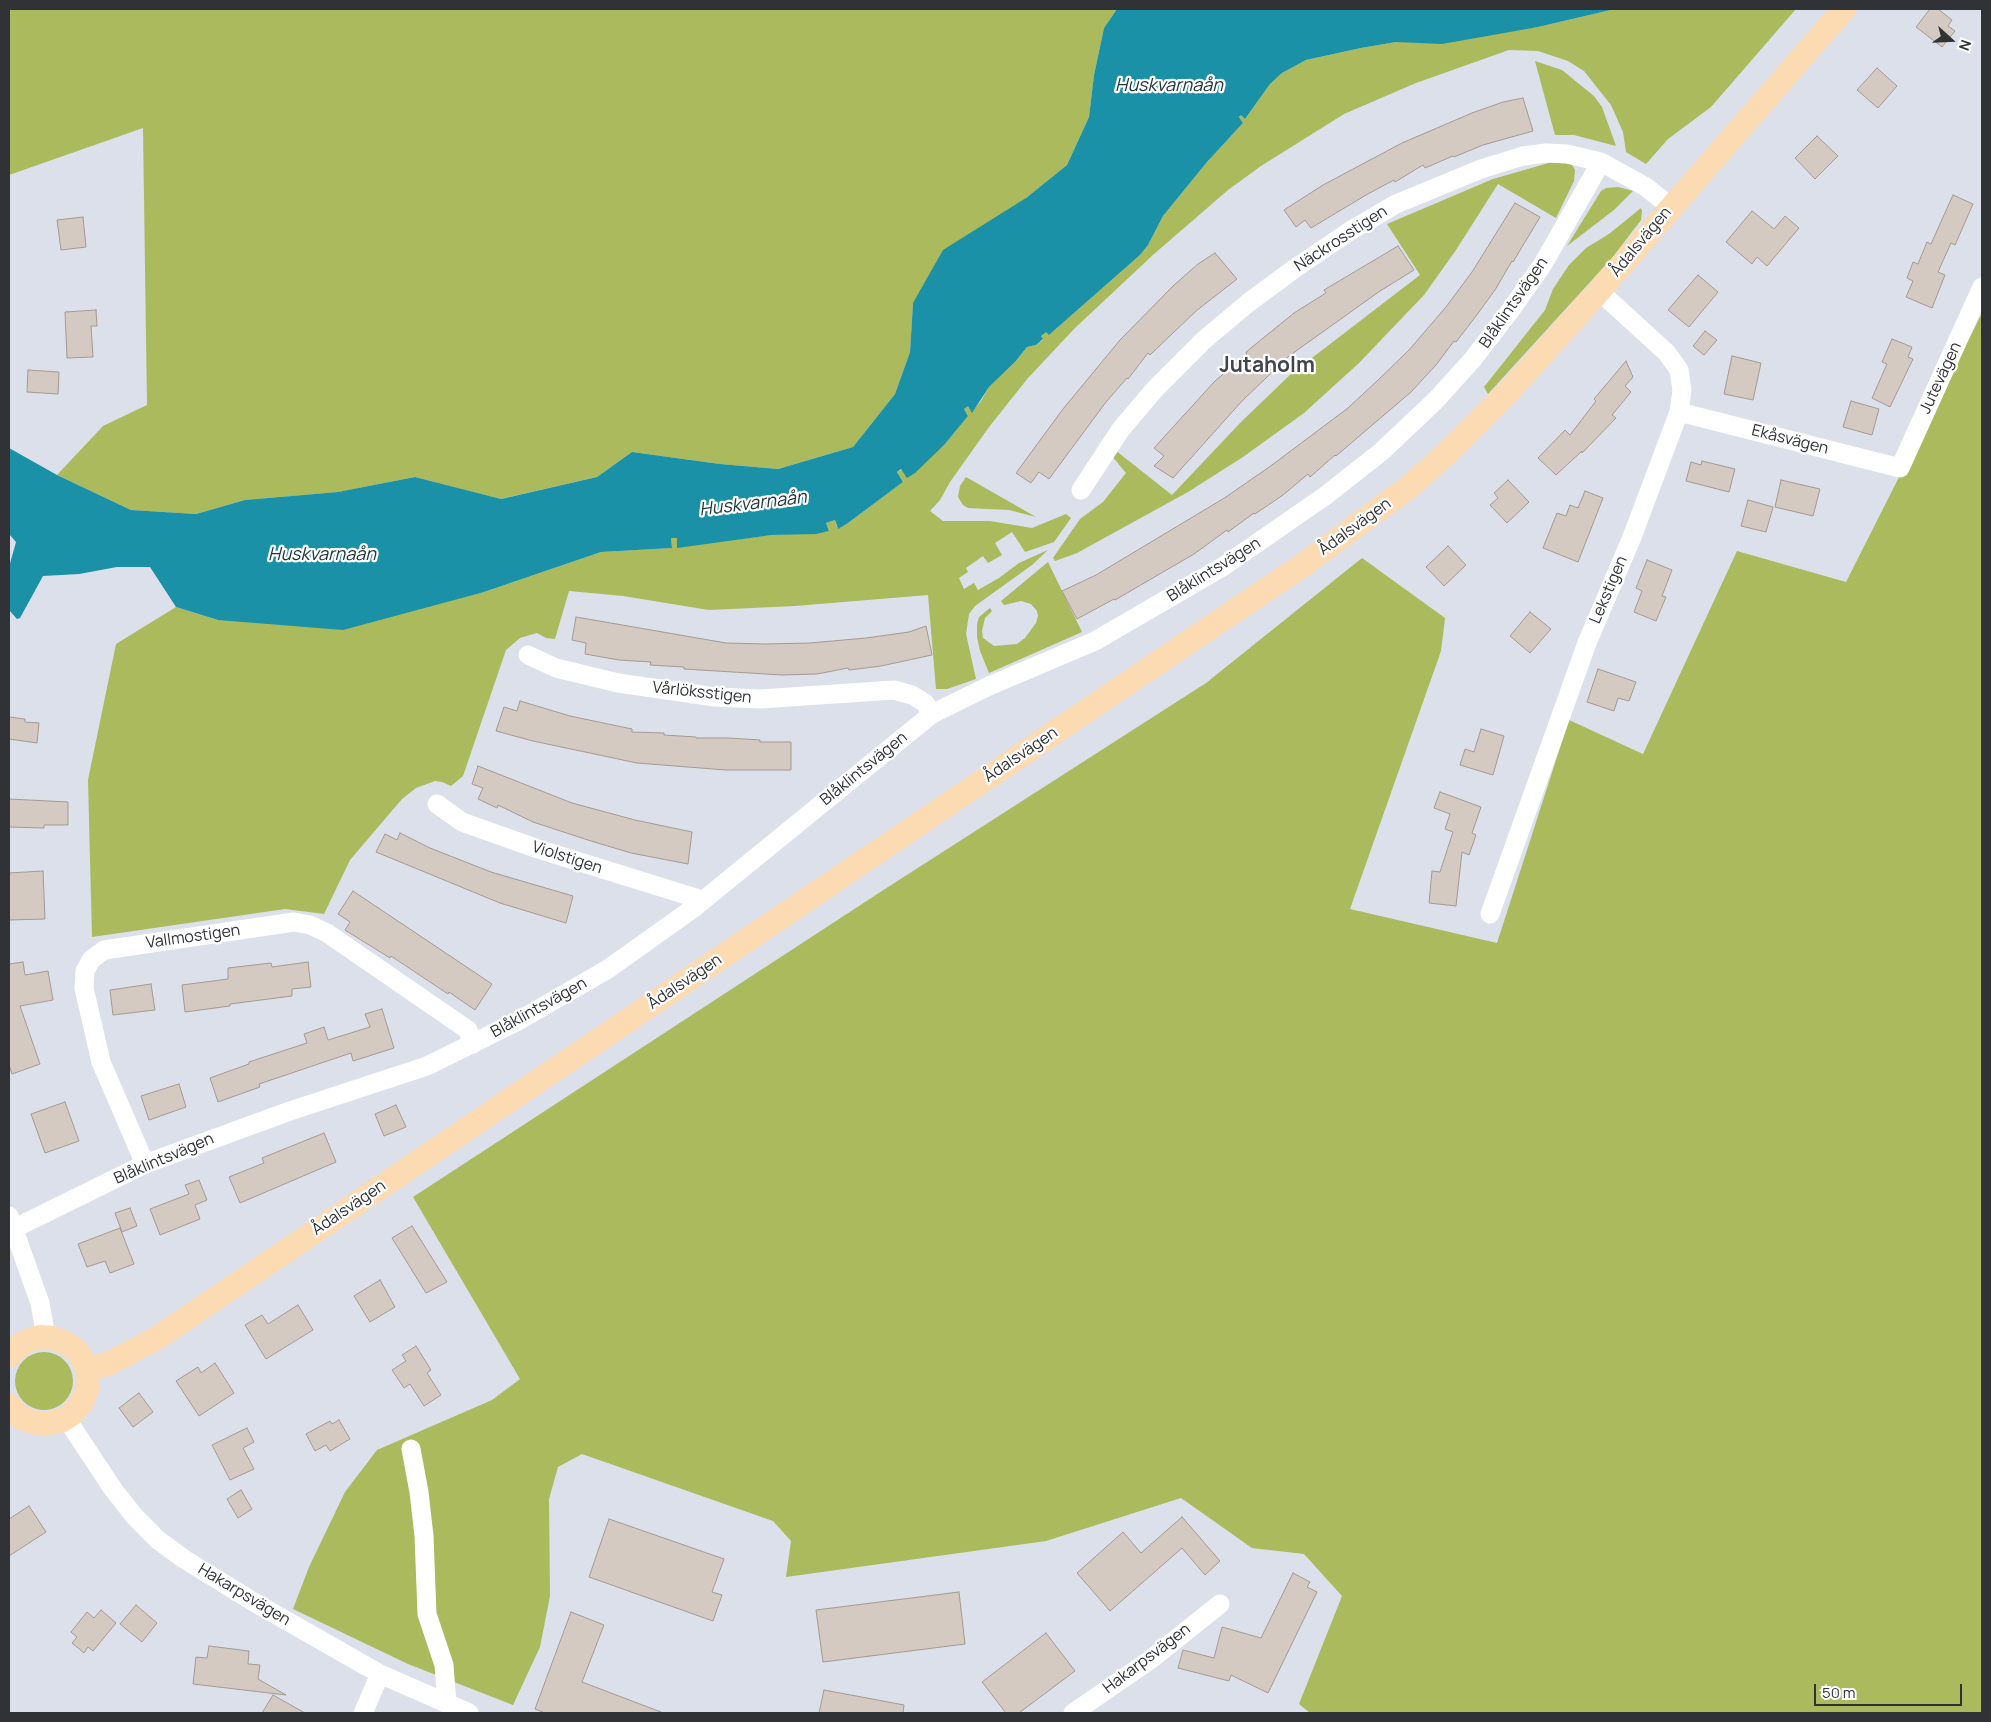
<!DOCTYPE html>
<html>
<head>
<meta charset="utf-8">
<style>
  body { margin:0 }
  #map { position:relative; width:1991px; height:1722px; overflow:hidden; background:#dbe0ea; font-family:Manrope,sans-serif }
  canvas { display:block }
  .frame { position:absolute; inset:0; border:10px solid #303236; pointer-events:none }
  .north { position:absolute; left:1926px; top:15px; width:50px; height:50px; -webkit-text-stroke:4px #fff; paint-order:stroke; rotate:110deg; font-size:14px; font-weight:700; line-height:20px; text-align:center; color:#303236 }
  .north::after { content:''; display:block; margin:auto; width:18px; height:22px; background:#303236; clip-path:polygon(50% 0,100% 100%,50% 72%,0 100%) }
  .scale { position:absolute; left:1814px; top:1684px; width:148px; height:22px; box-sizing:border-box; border:2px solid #303236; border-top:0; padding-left:6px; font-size:15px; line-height:18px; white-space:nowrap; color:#303236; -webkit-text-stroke:4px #fff; paint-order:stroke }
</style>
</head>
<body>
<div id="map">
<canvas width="1991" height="1722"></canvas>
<div class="frame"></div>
<div class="north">N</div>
<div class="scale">50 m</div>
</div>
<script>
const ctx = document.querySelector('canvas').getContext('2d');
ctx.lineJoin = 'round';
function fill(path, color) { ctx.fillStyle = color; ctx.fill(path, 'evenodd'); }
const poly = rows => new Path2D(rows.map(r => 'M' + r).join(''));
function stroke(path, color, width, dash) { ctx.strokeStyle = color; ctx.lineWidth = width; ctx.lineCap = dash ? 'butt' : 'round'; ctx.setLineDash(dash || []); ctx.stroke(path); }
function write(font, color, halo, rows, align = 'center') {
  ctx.font = font + ' Manrope,sans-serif'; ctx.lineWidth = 4.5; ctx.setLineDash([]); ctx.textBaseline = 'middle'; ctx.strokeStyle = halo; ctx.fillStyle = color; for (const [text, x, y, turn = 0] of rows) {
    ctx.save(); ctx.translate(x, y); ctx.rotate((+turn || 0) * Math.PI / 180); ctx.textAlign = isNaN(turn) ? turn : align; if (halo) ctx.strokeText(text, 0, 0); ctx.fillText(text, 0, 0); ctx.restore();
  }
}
fill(poly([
  [9,9,1117,9,1104,28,1094,75,1089,117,1067,165,1026,198,913,303,910,352,895,394,853,447,778,469,720,464,632,452,597,477,500,499,415,477,339,492,245,500,196,514,131,510,57,475,103,426,147,405,143,128,9,175],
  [1615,9,1796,9,1711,107,1668,139,1646,164,1626,152,1623,132,1611,105,1584,71,1568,61,1538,51,1509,50,1416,83,1344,114,1261,166,1228,190,1154,254,1075,328,1028,378,989,427,950,482,940,500,930,511,943,521,990,521,1032,528,1066,514,1071,518,1054,542,1025,552,1012,532,995,543,1002,555,988,563,983,556,966,568,968,572,959,578,964,589,974,583,978,590,999,578,1019,563,1048,550,1032,565,975,606,969,614,966,634,976,679,947,689,936,689,928,595,795,606,709,610,623,596,569,591,555,639,546,638,537,633,520,638,506,650,463,776,451,786,442,782,435,781,416,788,402,799,350,860,324,914,285,909,92,937,88,780,116,644,176,607,218,620,484,592,601,552,672,548,671,538,677,538,677,547,772,535,829,531,826,523,835,520,837,528,848,523,903,482,897,472,931,456,945,444,968,416,964,409,968,405,972,412,981,401,989,387,1015,362,1027,347,1036,345,1043,340,1041,336,1046,331,1049,335,1140,255,1148,245,1163,216,1207,162,1243,123,1239,117,1241,114,1245,119,1270,84,1282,73,1306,60,1361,48,1396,42,1418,42,1538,27],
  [1535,61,1562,70,1594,96,1602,107,1616,146,1574,135,1555,135],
  [1559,160,1571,163,1575,170,1574,181,1556,218,1498,184,1456,250,1424,295,1359,363,1304,413,1243,457,1188,492,1077,553,1055,561,1053,558,1080,519,1103,502,1126,473,1112,456,1115,450,1172,495,1241,422,1291,374,1420,275,1387,224,1493,179],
  [1618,187,1633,191,1614,210,1567,246,1601,191,1606,188],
  [1641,208,1642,211,1641,220,1612,258,1488,394,1484,387,1545,310,1553,289,1569,265,1586,248,1609,234],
  [1982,313,1982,1713,1310,1713,1299,1704,1342,1596,1304,1554,1252,1548,1181,1498,1046,1541,786,1577,791,1541,773,1521,582,1454,558,1467,549,1499,550,1596,540,1647,513,1705,408,1664,293,1609,309,1567,345,1492,377,1450,492,1400,520,1379,413,1197,885,889,1206,683,1362,558,1445,618,1441,651,1350,909,1497,943,1569,720,1643,754,1737,551,1846,582],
  [966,477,1036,517,1009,510,968,508,963,505,958,497,960,486],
  [1048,562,1082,632,989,673,980,651,977,637,977,624,979,617,990,608,992,611,985,618,982,631,983,638,994,646,1017,644,1025,638,1036,623,1038,616,1037,611,1031,604,1021,601,1004,605,1001,601],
  '15 1381a29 29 0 1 1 58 0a29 29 0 1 1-58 0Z'
]), '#aaba5d');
fill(poly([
  [1117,9,1615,9,1538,27,1442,44,1396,42,1361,48,1306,60,1282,73,1270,84,1245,119,1241,115,1239,117,1243,123,1207,162,1163,216,1148,245,1140,255,1049,335,1046,332,1041,336,1043,339,1036,345,1027,347,1015,362,989,387,972,413,968,406,964,409,968,416,945,444,915,473,907,478,901,469,897,472,903,482,848,523,838,529,835,520,826,523,829,531,816,534,772,535,677,548,677,538,671,538,672,548,601,552,484,592,343,630,218,620,176,607,150,567,117,567,79,574,43,576,20,618,17,619,9,610,9,567,16,542,9,534,9,448,57,475,131,510,196,514,245,500,338,492,415,477,501,499,597,477,632,452,720,464,778,469,853,447,895,394,910,352,913,303,943,250,1026,198,1067,165,1089,117,1094,75,1104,28]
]), '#1a91a6');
const building = poly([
  [1930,9,1938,9,1952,20,1948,26,1955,31,1942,47,1916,27,1930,9],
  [1877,68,1897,86,1878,108,1857,90,1877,68],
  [1523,98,1533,131,1483,145,1454,157,1453,156,1425,168,1423,165,1395,182,1394,180,1366,195,1311,228,1305,220,1296,227,1284,210,1323,185,1402,143,1472,113,1503,102,1523,98],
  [1817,136,1838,156,1815,179,1795,158,1817,136],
  [1953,195,1973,204,1955,245,1951,243,1938,272,1945,275,1932,308,1906,297,1913,281,1907,278,1913,262,1918,264,1927,242,1931,244,1953,195],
  [1515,203,1540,217,1513,262,1512,261,1495,290,1476,316,1456,342,1454,341,1436,365,1411,392,1336,456,1335,455,1310,477,1308,474,1283,495,1255,514,1254,513,1228,532,1227,530,1194,554,1115,600,1114,599,1077,619,1062,591,1096,575,1226,497,1272,465,1348,408,1377,381,1409,350,1446,307,1472,272,1515,203],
  [1752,211,1774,229,1785,216,1799,228,1767,266,1757,257,1752,264,1726,242,1752,211],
  [83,217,86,247,61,250,57,220,83,217],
  [1398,246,1414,270,1380,291,1289,356,1242,401,1173,478,1154,466,1164,456,1154,448,1215,381,1247,354,1246,352,1294,313,1326,293,1324,290,1398,246],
  [1215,253,1237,279,1196,311,1150,355,1148,353,1128,379,1127,378,1106,402,1049,479,1039,472,1031,483,1016,473,1063,409,1120,340,1173,286,1198,264,1215,253],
  [1698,275,1718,292,1689,327,1668,310,1698,275],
  [96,310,97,326,91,326,93,357,67,358,65,312,96,310],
  [1705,331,1717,340,1704,355,1693,346,1705,331],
  [1892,339,1912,347,1908,357,1913,359,1890,407,1872,398,1887,364,1882,362,1892,339],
  [1732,356,1761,363,1753,400,1724,394,1732,356],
  [1626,361,1633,377,1625,386,1631,392,1612,415,1616,418,1582,453,1582,451,1556,475,1538,458,1565,430,1570,435,1596,401,1594,399,1626,361],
  [28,370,59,372,58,394,27,392,28,370],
  [1851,401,1879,409,1872,435,1843,427,1851,401],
  [1702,461,1735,469,1729,492,1686,481,1691,462,1701,465,1702,461],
  [1508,480,1529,502,1507,523,1490,505,1498,498,1494,493,1508,480],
  [1781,480,1820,489,1813,516,1775,507,1781,480],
  [1585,491,1603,498,1578,562,1543,548,1557,513,1566,516,1570,505,1578,508,1585,491],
  [1748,500,1773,507,1766,532,1741,526,1748,500],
  [1448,546,1466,565,1444,586,1426,567,1448,546],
  [1647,560,1672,570,1662,596,1666,597,1656,621,1634,612,1642,591,1636,588,1647,560],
  [1530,612,1551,629,1530,653,1510,636,1530,612],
  [576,617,726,643,766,644,810,643,866,638,909,632,926,626,932,655,881,666,849,670,848,668,817,674,782,675,684,669,684,667,650,665,651,662,619,660,585,654,586,643,572,640,576,617],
  [1598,669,1636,682,1629,701,1618,698,1614,711,1587,702,1598,669],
  [520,701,570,716,632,729,632,732,664,733,664,735,696,737,696,738,728,738,760,740,760,742,791,742,791,770,726,770,637,763,533,741,496,731,504,707,517,711,520,701],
  [9,717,25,719,25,722,39,723,37,743,9,739,9,717],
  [1481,729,1504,736,1493,775,1460,765,1465,749,1474,752,1481,729],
  [478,766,572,803,635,820,692,832,688,864,631,853,591,841,533,822,498,805,497,808,478,799,483,788,472,784,478,766],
  [1440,792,1481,807,1472,833,1476,835,1469,855,1462,852,1456,906,1429,903,1432,871,1440,872,1453,832,1445,829,1450,814,1434,808,1440,792],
  [9,799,68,802,68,825,44,825,44,828,9,827,9,799],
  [400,833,430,848,491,872,573,896,566,923,500,903,376,852,385,834,397,840,400,833],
  [43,871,45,919,9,920,9,873,43,871],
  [353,891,492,984,475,1010,449,992,448,994,391,956,390,958,345,930,350,922,338,914,353,891],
  [23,962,25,975,48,971,53,1000,20,1006,40,1064,12,1074,9,1065,9,964,23,962],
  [308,962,311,987,292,989,292,996,230,1004,230,1006,185,1012,182,985,228,979,228,968,271,963,272,967,308,962],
  [151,984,155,1010,113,1015,110,990,151,984],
  [382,1009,394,1048,353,1061,351,1053,259,1084,260,1087,218,1102,210,1078,249,1064,249,1062,307,1043,304,1034,324,1027,328,1040,370,1027,365,1014,382,1009],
  [179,1084,186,1107,149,1120,141,1096,179,1084],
  [65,1102,79,1141,45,1153,31,1114,65,1102],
  [396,1105,406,1127,384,1136,375,1114,396,1105],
  [324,1133,336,1162,240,1203,229,1177,264,1163,262,1158,324,1133],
  [199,1180,207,1200,195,1205,200,1219,160,1235,150,1209,189,1194,185,1185,199,1180],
  [130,1208,137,1226,122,1232,115,1213,130,1208],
  [412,1226,447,1282,426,1293,392,1238,412,1226],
  [120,1228,134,1264,110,1273,105,1261,87,1267,78,1244,120,1228],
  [380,1280,395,1307,370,1322,354,1296,380,1280],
  [298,1305,313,1330,266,1359,245,1325,262,1315,268,1324,298,1305],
  [416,1346,431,1370,427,1373,441,1395,424,1406,410,1384,404,1388,392,1370,406,1361,402,1355,416,1346],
  [215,1363,234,1393,199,1416,176,1381,198,1367,201,1373,215,1363],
  [139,1393,153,1412,133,1427,119,1408,139,1393],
  [339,1420,350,1439,330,1451,326,1445,315,1451,306,1434,330,1421,332,1424,339,1420],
  [247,1428,254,1442,243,1448,254,1469,230,1480,212,1445,247,1428],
  [241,1490,252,1509,238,1518,227,1499,241,1490],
  [29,1506,46,1532,9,1556,9,1519,29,1506],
  [1182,1517,1220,1561,1205,1575,1182,1548,1110,1611,1077,1573,1123,1532,1141,1553,1182,1517],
  [609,1519,724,1559,712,1592,722,1595,713,1621,589,1577,609,1519],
  [1293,1573,1310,1582,1307,1587,1317,1592,1268,1693,1231,1675,1229,1681,1178,1668,1183,1650,1214,1658,1222,1627,1261,1638,1293,1573],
  [959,1592,965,1644,823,1662,816,1610,959,1592],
  [136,1605,157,1623,142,1642,120,1624,136,1605],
  [101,1610,116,1623,93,1651,88,1647,84,1653,72,1643,77,1637,71,1632,87,1612,94,1618,101,1610],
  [571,1612,604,1625,582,1682,661,1712,661,1713,545,1713,535,1709,571,1612],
  [1046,1633,1075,1671,1019,1713,1006,1713,982,1682,1046,1633],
  [209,1646,249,1651,248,1664,260,1665,258,1679,286,1695,193,1684,196,1657,207,1658,209,1646],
  [824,1690,904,1705,903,1713,819,1713,824,1690],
  [273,1695,305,1713,262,1713,273,1695]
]);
fill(building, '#d4cac2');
stroke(building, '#a39992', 1);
stroke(poly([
  [1679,412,1900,468,1982,287],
  [1081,490,1121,429,1155,389,1204,340,1248,303,1294,269,1350,231,1396,204,1481,169,1523,156,1546,153,1567,154,1601,162,1646,187,1671,207],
  [528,655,556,668,618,683,715,697,760,699,894,690,912,695,925,703,932,714],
  [437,804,462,822,538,849,696,898,695,907],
  [1490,914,1587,643,1632,537,1679,412,1682,390,1679,370,1667,353,1599,291],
  [145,1164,101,1062,84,988,85,971,91,960,104,950,294,922,310,925,327,933,468,1030,473,1044],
  [9,1216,40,1303,46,1337],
  [13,1229,145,1164,290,1111,427,1066,518,1021,608,969,695,907,932,714,989,686,1095,641,1224,566,1325,496,1381,452,1436,400,1473,359,1510,311,1543,264,1601,162],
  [66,1418,113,1489,135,1517,158,1540,184,1559,252,1601,380,1674,469,1713],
  [411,1449,419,1492,424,1536,427,1614,444,1665,447,1704],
  [363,1713,380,1674],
  [1073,1713,1150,1660,1220,1604]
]), '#fff', 19);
stroke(poly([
  [9,1356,17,1347,27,1341,40,1337,53,1338,66,1343,77,1351,85,1363,88,1377,87,1391,81,1404,72,1414,61,1421,43,1424,31,1422,20,1417,9,1405],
  [87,1370,110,1363,157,1338,1236,610,1303,565,1409,487,1445,455,1511,389,1599,291,1844,9]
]), '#fcdab2', 24);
write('16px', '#303236', '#fff', [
  ["Näckrosstigen",1341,239,-33],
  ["Ådalsvägen",1641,242,-50],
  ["Blåklintsvägen",1514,303,-55],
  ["Jutevägen",1941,378,-65],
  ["Ekåsvägen",1790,440,14],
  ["Ådalsvägen",1355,527,-36],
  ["Blåklintsvägen",1214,570,-32],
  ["Lekstigen",1609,590,-67],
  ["Vårlöksstigen",702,693,6],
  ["Ådalsvägen",1021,755,-34],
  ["Blåklintsvägen",864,769,-39],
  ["Violstigen",567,858,18],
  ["Vallmostigen",193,937,-8],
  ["Ådalsvägen",685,982,-34],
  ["Blåklintsvägen",539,1008,-29],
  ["Blåklintsvägen",164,1159,-23],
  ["Ådalsvägen",349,1208,-34],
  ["Hakarpsvägen",244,1595,31],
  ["Hakarpsvägen",1147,1659,-37]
]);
write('italic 18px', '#20373d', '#fff', [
  ["Huskvarnaån",1169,86],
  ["Huskvarnaån",753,504,-7],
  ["Huskvarnaån",322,555]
]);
write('bold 21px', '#40444d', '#fff', [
  ["Jutaholm",1267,366]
]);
</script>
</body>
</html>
